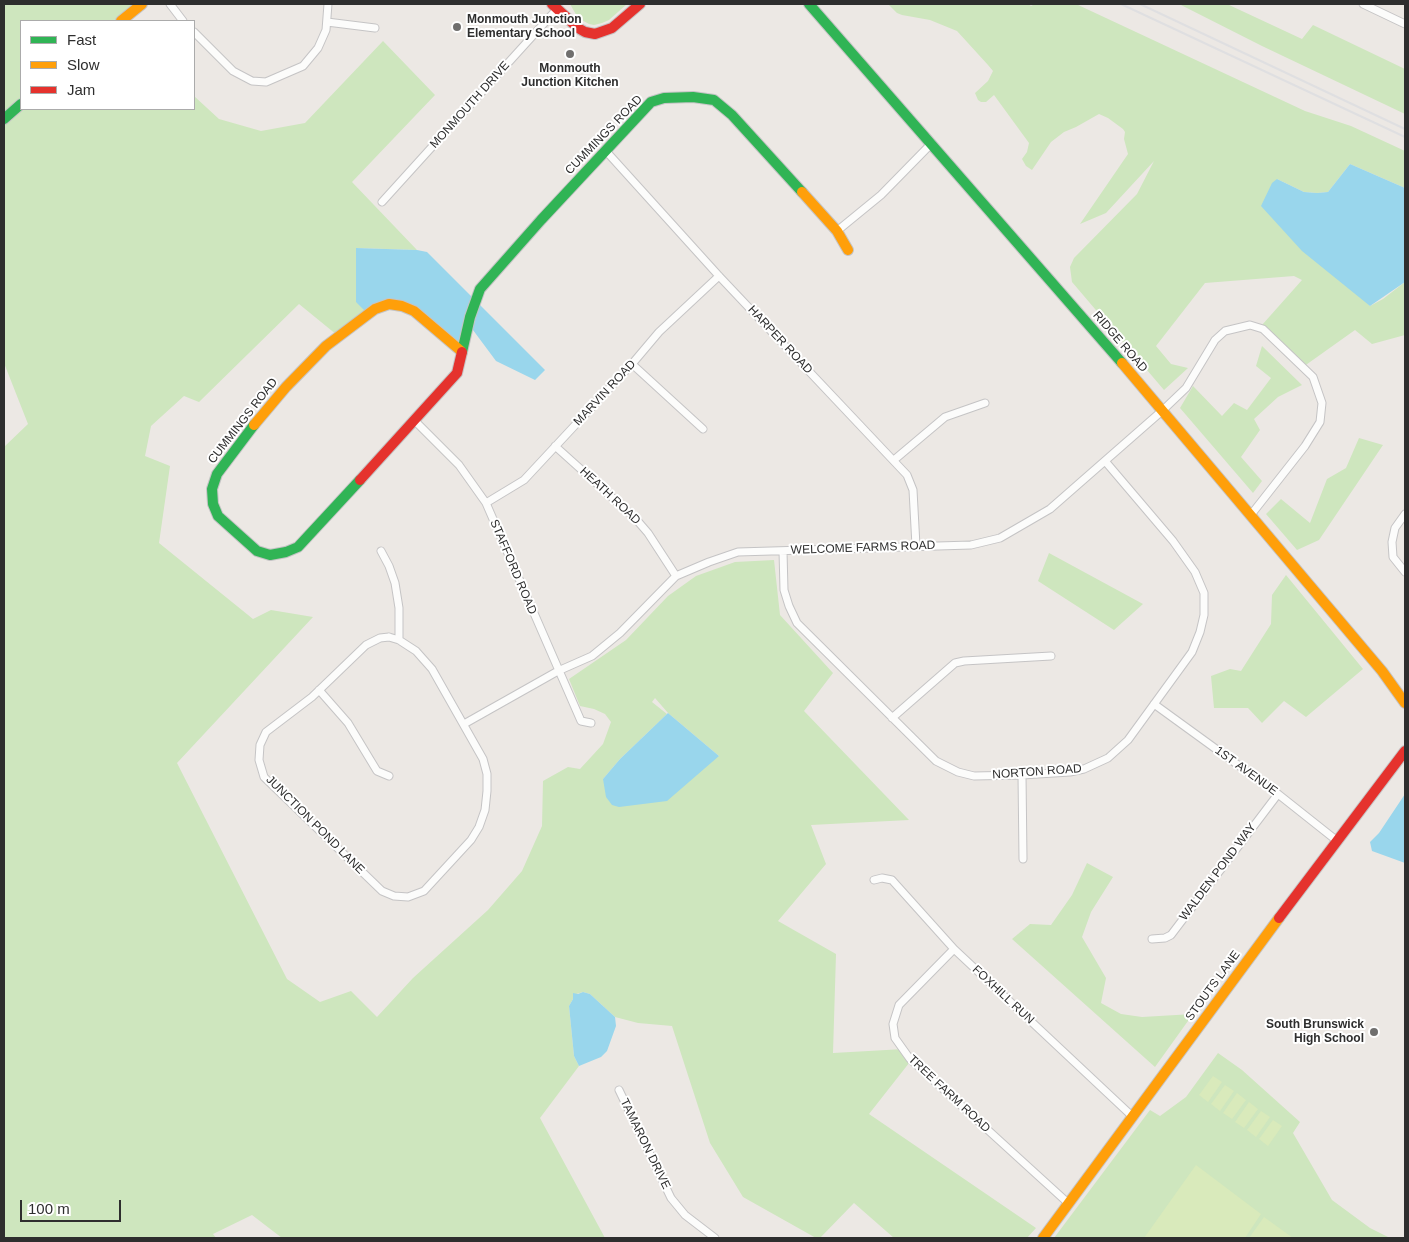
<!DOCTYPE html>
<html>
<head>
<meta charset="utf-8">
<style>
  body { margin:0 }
  #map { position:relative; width:1409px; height:1242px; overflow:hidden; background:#ece8e4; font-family:Arial,sans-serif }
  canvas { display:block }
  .frame { position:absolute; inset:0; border:5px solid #2e2e2e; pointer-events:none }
  .legend { position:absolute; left:20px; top:20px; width:175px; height:90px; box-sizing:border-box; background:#fff; border:1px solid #ababab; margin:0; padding:6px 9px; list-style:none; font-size:15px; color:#2e2e2e }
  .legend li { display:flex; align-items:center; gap:10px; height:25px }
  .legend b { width:25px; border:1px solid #ababab }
  .scale { position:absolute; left:20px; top:1200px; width:101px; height:22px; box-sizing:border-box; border:2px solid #2e2e2e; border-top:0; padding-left:6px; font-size:15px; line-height:18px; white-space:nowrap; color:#2e2e2e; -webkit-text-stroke:4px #fff; paint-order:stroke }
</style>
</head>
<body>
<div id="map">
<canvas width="1409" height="1242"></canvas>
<div class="frame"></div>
<ul class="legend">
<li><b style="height:6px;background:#30b455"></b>Fast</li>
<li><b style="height:6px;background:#ff9f0a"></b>Slow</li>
<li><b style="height:6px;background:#e5322d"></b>Jam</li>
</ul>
<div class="scale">100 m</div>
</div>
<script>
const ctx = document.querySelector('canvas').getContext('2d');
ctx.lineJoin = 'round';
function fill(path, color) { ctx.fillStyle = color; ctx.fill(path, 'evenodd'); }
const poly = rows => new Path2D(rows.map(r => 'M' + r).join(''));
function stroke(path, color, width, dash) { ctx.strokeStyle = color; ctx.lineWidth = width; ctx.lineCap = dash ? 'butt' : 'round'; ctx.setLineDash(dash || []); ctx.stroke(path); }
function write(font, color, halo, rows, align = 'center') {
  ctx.font = font + ' Arial,sans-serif'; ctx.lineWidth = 4; ctx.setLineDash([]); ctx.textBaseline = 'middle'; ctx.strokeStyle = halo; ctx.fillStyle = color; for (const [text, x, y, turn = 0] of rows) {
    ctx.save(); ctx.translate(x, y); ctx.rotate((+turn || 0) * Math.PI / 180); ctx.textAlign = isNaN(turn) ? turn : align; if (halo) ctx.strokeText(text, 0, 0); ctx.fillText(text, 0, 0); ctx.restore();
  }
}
fill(poly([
  [4,4,141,4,120,21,21,21,21,109,194,109,194,96,219,119,261,131,305,123,383,41,435,95,352,182,417,250,356,248,366,312,337,335,299,304,199,402,184,396,151,426,145,456,170,466,159,543,253,619,271,610,313,617,177,763,287,979,320,1002,351,991,377,1017,413,978,488,910,522,871,542,826,543,781,568,767,580,769,603,744,611,722,605,714,594,709,580,706,569,679,626,640,668,596,696,576,735,562,774,560,780,615,833,673,804,711,909,820,811,825,826,864,778,921,836,954,833,1053,904,1049,913,1058,869,1114,1036,1228,1027,1238,894,1238,854,1203,820,1238,816,1238,743,1197,710,1143,672,1026,638,1023,615,1017,590,994,583,992,573,995,573,999,569,1006,574,1056,579,1066,540,1118,605,1238,282,1238,252,1215,213,1234,216,1238,4,1238,4,447,28,424,4,363],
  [655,698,668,713,719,756,603,779,620,759,667,714,652,702],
  [570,4,627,4,609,20,602,23,594,25,589,24,578,18],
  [888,4,1028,4,1031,6,1035,4,1076,4,1305,111,1351,126,1405,151,1405,188,1350,164,1328,192,1317,193,1304,192,1277,179,1370,306,1383,299,1405,282,1405,335,1372,344,1355,330,1303,367,1262,325,1302,280,1294,276,1205,283,1156,346,1171,364,1188,368,1164,390,1072,282,1070,267,1074,258,1137,194,1154,161,1106,213,1080,224,1128,154,1124,139,1125,132,1123,129,1108,118,1099,114,1076,127,1064,132,1051,142,1032,170,1026,166,1022,159,1027,152,1029,143,994,95,986,102,981,102,978,100,975,93,988,81,993,71,988,65,957,31,930,20,902,15,897,13],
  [1179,4,1227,4,1302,39,1313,25,1405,69,1405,114,1262,46],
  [1262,346,1302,385,1278,397,1254,419,1260,430,1241,457,1262,481,1253,493,1180,408,1193,386,1222,416,1234,403,1247,410,1271,378,1256,366],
  [1359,438,1383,445,1319,540,1297,550,1266,514,1281,499,1310,523,1327,479,1346,468],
  [1049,553,1143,604,1114,630,1038,581],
  [1286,575,1363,669,1306,717,1284,701,1262,723,1248,708,1214,708,1211,676,1230,669,1241,671,1271,624,1272,595],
  [1087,863,1113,877,1091,912,1082,937,1106,978,1101,1003,1121,1014,1142,1017,1193,1014,1155,1067,1012,939,1030,924,1051,925,1072,895],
  [1218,1053,1242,1070,1300,1122,1293,1133,1332,1200,1370,1228,1390,1238,1054,1238,1150,1110,1160,1116,1186,1097]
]), '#cee6be');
fill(poly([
  [1213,1076,1222,1082,1208,1102,1199,1095],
  [1225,1085,1234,1091,1220,1111,1211,1104],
  [1237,1093,1246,1100,1232,1119,1223,1113],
  [1249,1102,1258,1109,1244,1128,1235,1122],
  [1261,1111,1270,1117,1256,1137,1247,1130],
  [1273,1120,1282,1126,1268,1146,1259,1139],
  [1196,1165,1261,1214,1245,1238,1144,1238],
  [1264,1217,1293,1238,1249,1238]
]), '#d9eabb');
fill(poly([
  [1350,164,1405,188,1405,282,1370,306,1302,251,1261,206,1272,183,1277,179,1304,192,1317,193,1328,192],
  [356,248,417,250,427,252,545,370,535,380,496,361,470,326,462,353,402,303,366,312,356,302],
  [668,713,719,756,667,801,619,807,612,805,606,797,603,779,620,759],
  [1405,794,1405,863,1372,851,1370,842,1379,833],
  [583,992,590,994,615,1017,616,1026,607,1051,601,1057,579,1066,574,1056,569,1006,573,999,573,993,578,994]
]), '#99d6ec');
const street = poly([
  [170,4,183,21],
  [1363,4,1405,24],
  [327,22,375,28],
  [194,32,233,71,252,81,266,82,303,66,318,48,326,30,328,4],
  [605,150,719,276,907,475,913,490,916,546],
  [382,202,557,9],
  [837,231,881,195,932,143],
  [632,364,703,429],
  [415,421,459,465,486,503,581,721,591,723],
  [555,446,635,518,648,533,676,576],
  [894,460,945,417,985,403],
  [486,503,524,480,632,364,659,332,719,276],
  [1405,514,1395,528,1392,542,1393,557,1405,572],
  [381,551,389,566,395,583,399,608,399,640],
  [783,551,784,590,789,606,797,623,936,761,958,772,974,776,1022,775,1070,772,1084,769,1108,758,1128,740,1192,652,1200,632,1204,615,1204,593,1195,572,1173,541,1105,461],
  [389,637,399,640,416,651,432,669,483,759,487,774,487,791,485,810,479,827,471,840,424,891,408,897,394,896,382,891,264,777,259,760,260,745,266,732,312,697,366,645,380,638,389,637],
  [319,690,348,723,377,771,389,776],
  [1154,704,1278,794,1336,840],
  [892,718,955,663,964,661,1051,656],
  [464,724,558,671,592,656,620,633,676,576,709,562,738,552,971,545,1000,538,1050,509,1163,410,1186,388,1215,340,1225,331,1250,325,1263,329,1313,377,1322,403,1320,422,1305,446,1250,516],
  [1022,775,1023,859],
  [874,880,882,878,892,880,954,949,1133,1117],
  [1152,939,1165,938,1171,935,1278,794],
  [954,949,899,1005,893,1024,895,1038,910,1059,1068,1203],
  [619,1090,671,1198,685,1215,715,1238]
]);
const fast = poly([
  [809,4,1122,363],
  [4,119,21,104],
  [462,352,470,317,480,289,541,220,651,102,664,98,693,97,714,100,732,115,802,192],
  [254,425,217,474,212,489,213,504,218,516,257,551,270,555,286,552,298,547,360,480]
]);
const slow = poly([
  [121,21,142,4],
  [802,192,837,231,848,250],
  [1122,363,1382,671,1405,703],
  [254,425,286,387,326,346,375,309,389,304,402,306,414,311,461,351],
  [1043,1238,1279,918]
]);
const jam = poly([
  [552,4,578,28,585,32,595,34,612,28,640,4],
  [360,480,457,373,462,352],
  [1279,918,1405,751]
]);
stroke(street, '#c5c4c5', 9);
stroke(fast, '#c5c4c5', 12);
stroke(slow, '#c5c4c5', 12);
stroke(jam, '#c5c4c5', 12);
stroke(street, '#fcfcfb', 7);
stroke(fast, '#30b455', 10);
stroke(slow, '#ff9f0a', 10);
stroke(jam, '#e5322d', 10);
stroke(poly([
  [1121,4,1405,137],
  [1140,4,1405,129]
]), '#dfdfe1', 2);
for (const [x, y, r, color] of [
  [457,27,5,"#706f6e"],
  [570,54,5,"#706f6e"],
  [1374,1032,5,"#706f6e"]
]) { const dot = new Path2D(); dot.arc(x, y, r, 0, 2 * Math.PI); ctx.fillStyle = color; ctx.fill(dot); stroke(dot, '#fff', 2); }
write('bold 12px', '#2e2e2e', '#fff', [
  ["Monmouth Junction",467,20],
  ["Elementary School",467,34],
  ["Monmouth",570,69,"center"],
  ["Junction Kitchen",570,83,"center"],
  ["South Brunswick",1364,1025,"right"],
  ["High School",1364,1039,"right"]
], 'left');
write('12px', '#2e2e2e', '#fff', [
  ["MONMOUTH DRIVE",470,105,-48],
  ["CUMMINGS ROAD",604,135,-46],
  ["HARPER ROAD",780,340,47],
  ["RIDGE ROAD",1120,342,49],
  ["MARVIN ROAD",605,393,-47],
  ["CUMMINGS ROAD",243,421,-52],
  ["HEATH ROAD",610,496,43],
  ["WELCOME FARMS ROAD",863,548,-2],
  ["STAFFORD ROAD",513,567,67],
  ["1ST AVENUE",1246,771,36],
  ["NORTON ROAD",1037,772,-4],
  ["JUNCTION POND LANE",315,825,45],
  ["WALDEN POND WAY",1218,872,-53],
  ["STOUTS LANE",1213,986,-54],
  ["FOXHILL RUN",1003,995,43],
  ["TREE FARM ROAD",949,1094,43],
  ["TAMARON DRIVE",645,1144,64]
]);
</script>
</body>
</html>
